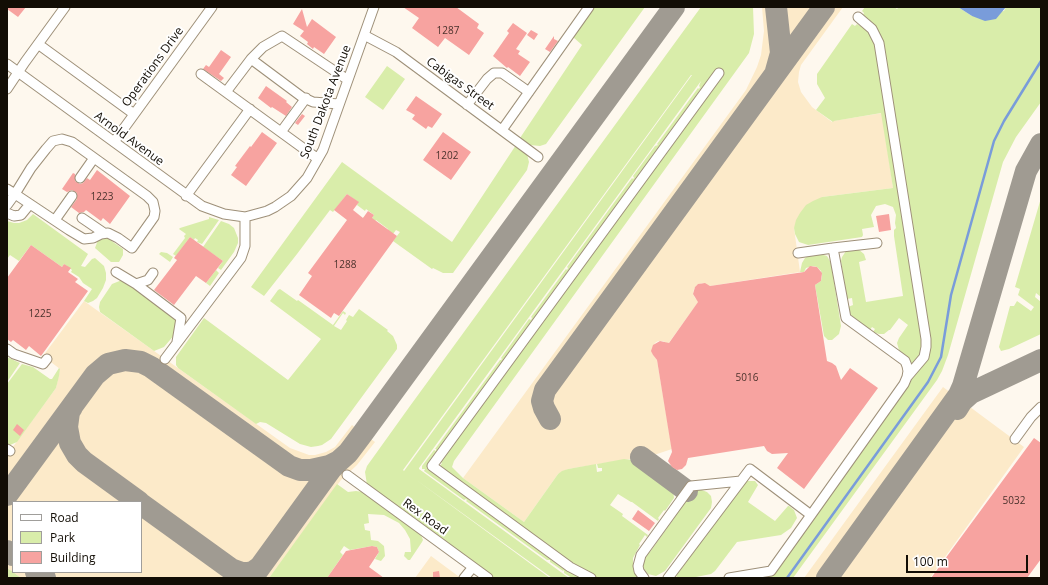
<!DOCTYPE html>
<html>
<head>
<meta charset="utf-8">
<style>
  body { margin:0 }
  #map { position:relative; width:1048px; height:585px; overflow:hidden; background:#fef8ee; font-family:"Open Sans",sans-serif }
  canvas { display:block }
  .frame { position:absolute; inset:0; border:8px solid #120d05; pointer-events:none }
  .legend { position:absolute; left:12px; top:501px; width:130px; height:72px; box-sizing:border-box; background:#fff; border:1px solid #a09e9b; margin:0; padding:5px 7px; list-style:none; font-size:12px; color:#120d05 }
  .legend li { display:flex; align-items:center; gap:8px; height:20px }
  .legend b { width:20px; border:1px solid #a09e9b }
  .scale { position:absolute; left:906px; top:555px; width:122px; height:18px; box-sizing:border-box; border:2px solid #120d05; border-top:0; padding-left:5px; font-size:12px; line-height:14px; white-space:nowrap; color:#120d05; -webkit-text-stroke:3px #fff; paint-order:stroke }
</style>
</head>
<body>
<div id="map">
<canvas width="1048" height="585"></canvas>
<div class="frame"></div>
<ul class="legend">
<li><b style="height:5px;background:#fff"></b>Road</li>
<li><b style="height:11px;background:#d9edaa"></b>Park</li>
<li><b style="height:11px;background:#f7a3a0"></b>Building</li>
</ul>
<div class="scale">100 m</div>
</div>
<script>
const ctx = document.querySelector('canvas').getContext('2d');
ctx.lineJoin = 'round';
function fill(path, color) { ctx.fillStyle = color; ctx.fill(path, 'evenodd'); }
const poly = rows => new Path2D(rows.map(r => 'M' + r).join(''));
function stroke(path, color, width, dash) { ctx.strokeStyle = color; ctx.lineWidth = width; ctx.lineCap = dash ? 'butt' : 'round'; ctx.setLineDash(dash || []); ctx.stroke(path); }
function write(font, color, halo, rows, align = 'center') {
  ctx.font = font + ' "Open Sans",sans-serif'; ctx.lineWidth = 4; ctx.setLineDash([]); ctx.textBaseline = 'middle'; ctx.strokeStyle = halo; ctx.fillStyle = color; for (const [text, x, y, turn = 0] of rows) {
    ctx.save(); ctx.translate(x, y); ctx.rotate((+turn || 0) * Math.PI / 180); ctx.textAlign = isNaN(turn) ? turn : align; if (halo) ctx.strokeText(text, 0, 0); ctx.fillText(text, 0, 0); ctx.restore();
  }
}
fill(poly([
  [762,7,843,7,801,65,799,72,798,82,801,92,812,107,832,122,833,121,882,113,893,188,822,197,794,228,800,272,710,286,702,283,697,285,694,289,693,294,695,298,699,301,668,344,663,341,658,341,655,343,652,349,653,355,657,360,672,449,654,455,568,469,558,474,524,522,463,478,746,90,757,67,761,55,764,31],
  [84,301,290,448,309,455,315,455,326,452,335,447,352,425,375,442,357,465,341,480,269,578,21,578,13,572,141,572,141,502,13,502,13,572,7,568,7,455,56,388,60,369,43,356],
  [943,387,1024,447,930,578,804,578],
  [431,556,458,576,462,578,415,578]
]), '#fceac9');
fill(poly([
  [594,7,645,7,546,144,540,146,530,145,520,138,582,45,573,37],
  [701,7,753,7,754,34,749,53,472,436,454,461,452,467,463,478,524,522,558,474,562,471,568,469,596,464,597,472,602,471,602,468,598,468,597,464,624,459,633,460,669,484,673,490,674,498,665,511,664,510,658,518,659,519,658,521,632,502,631,502,618,494,610,505,623,514,622,516,648,535,647,537,645,535,639,544,640,545,633,558,633,569,637,578,598,578,581,571,441,470,443,468,440,466,442,463,439,461,716,70,427,467,562,565,583,578,572,578,564,573,564,570,563,571,550,562,550,560,547,560,466,501,467,500,466,499,464,500,424,471,425,469,422,469,422,466,434,450,436,451,436,449,435,449,500,360,501,360,502,359,501,358,529,319,531,320,532,318,531,317,566,269,567,270,568,268,567,267,632,178,633,179,634,178,633,176,655,146,658,145,657,144,698,88,699,89,700,87,699,86,701,81,419,468,419,469,569,578,552,578,415,479,550,578,495,578,367,485,365,472,367,466,410,406],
  [691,75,692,75,404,471,403,470],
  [865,7,894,7,897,9,899,7,958,7,972,16,1004,11,1006,7,1041,7,1041,102,1016,137,1003,162,948,355,942,371,937,380,793,578,758,578,761,575,770,574,926,359,882,46,863,15,864,13,862,11],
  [852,24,855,26,857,24,860,26,861,24,867,29,874,41,923,342,922,354,911,366,907,357,899,350,897,343,899,338,908,325,899,318,890,330,889,330,884,334,879,334,873,332,875,329,872,327,870,330,851,315,848,307,853,305,852,298,847,299,841,261,842,257,846,251,858,249,864,254,866,260,859,262,866,302,903,296,894,236,894,230,896,228,895,223,896,215,893,207,885,204,876,206,871,215,874,227,862,229,863,235,862,237,808,245,799,242,795,234,794,228,796,220,800,213,806,205,813,201,822,197,893,188,881,113,834,121,833,122,816,110,825,98,817,84,817,74],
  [387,66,405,79,383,110,365,97],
  [516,145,527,154,529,162,527,170,453,273,443,273,433,268,432,269,393,241,400,232,396,230,390,238,388,229,376,220,372,225,363,218,364,217,370,221,374,215,366,209,365,211,357,205,358,202,347,194,333,212,330,210,297,254,264,296,251,287,342,162,452,242],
  [1041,198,1041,297,1036,293,1035,297,1041,302,1041,334,1009,349,1001,351,999,347,1010,306,1014,306,1017,301,1031,311,1034,307,1018,295,1020,289,1015,287],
  [33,214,88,254,81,266,85,267,92,259,95,258,104,266,106,273,106,280,103,288,97,298,93,301,88,303,84,301,92,289,83,283,79,277,71,272,72,270,64,264,62,267,31,245,19,261,10,255,7,259,7,221,14,223,19,223,27,220],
  [209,217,219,220,202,244,197,242,198,240,195,238,194,240,190,237,176,256,173,254,185,238,184,236,186,234,179,229,180,228,209,219],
  [221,221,229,224,234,228,238,238,238,243,234,252,221,270,218,268,223,261,203,247],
  [106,237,123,249,123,255,119,262,111,262,95,248,98,240],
  [161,252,167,253,173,257,170,262,159,254],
  [820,254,827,256,831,263,841,326,839,334,832,340,828,340,824,336,815,285,821,281,822,276,821,271,817,267,813,266,806,268,804,272,800,272,802,263,805,258,810,255],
  [216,270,219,273,210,286,206,283],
  [122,280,128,283,176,320,177,323,176,333,164,347,154,351,100,312,99,307,100,302,112,284],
  [280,289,297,301,298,300,333,325,343,311,346,313,345,315,343,313,334,326,341,330,347,321,346,320,349,315,353,317,359,309,388,330,387,331,393,336,397,345,397,349,331,439,322,445,318,446,311,447,300,444,266,423,260,422,256,424,178,368,176,365,176,357,204,318,288,380,321,339,270,301,278,290],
  [7,357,20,363,7,382],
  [22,364,33,367,50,379,52,379,59,368,60,369,59,376,56,388,17,442,10,445,7,444,7,384],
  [746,481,755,481,758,485,748,502,775,521,788,506,789,506,794,510,797,518,791,528,781,535,737,542,715,571,711,574,691,578,678,578,676,576],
  [337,484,348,492,356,491,363,492,421,535,423,540,422,542,410,560,408,560,404,556,405,552,411,552,410,539,405,530,399,523,384,515,368,514,369,523,364,524,365,530,370,531,371,540,378,541,384,546,385,556,381,561,375,559,379,552,377,547,372,546,350,550,344,546,340,552,343,555,327,578,269,578],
  [699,489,707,492,711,496,712,502,711,508,665,571,656,576,648,574,642,566,642,562,647,552,650,552,675,517,674,514,693,490],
  [7,568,13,572,21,578,7,578]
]), '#d9edaa');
fill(poly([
  [958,7,1006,7,996,19,985,21,972,16]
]), '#799cda');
stroke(poly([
  [787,578,928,382,941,357,951,295,994,141,1004,121,1041,61]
]), '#799cda', 2.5);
stroke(poly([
  [776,7,781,53,776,71],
  [72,407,69,412,67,427,70,443,77,455,84,462,139,502],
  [957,409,962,401,971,393,1041,360],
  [550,419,544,408,542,401,545,390,824,7],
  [641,457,687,491],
  [7,495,95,375,108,364,125,360,141,362,151,367,289,466,300,470,311,470,329,466,339,461,348,453,363,433,674,7],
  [141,504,231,569,242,573,247,573,253,572,260,567],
  [7,551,13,555],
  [36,572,45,578],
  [252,578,331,469,338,462],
  [827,578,959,395,963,386,1026,171,1041,144]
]), '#a09b92', 22);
fill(poly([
  [7,7,26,7,18,17,7,9],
  [403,7,456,7,479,24,477,28,484,33,469,55,445,38,438,47,412,28,419,18],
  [302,9,307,27,312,19,336,37,324,54,314,47,313,49,307,44,308,42,300,36,304,31,293,24],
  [513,23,527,33,516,49,520,51,518,54,530,62,520,76,508,67,507,68,493,56,509,33,507,31],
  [531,30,538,34,534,40,527,35],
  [554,36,554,39,558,41,550,52,545,49],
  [221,50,231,57,219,74,224,78,221,81,203,69,206,65,209,67],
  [266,86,287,101,286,102,292,107,286,116,272,107,271,108,258,98],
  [416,96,442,114,432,128,428,126,426,129,412,119,415,115,406,110],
  [302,114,305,116,298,125,295,123],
  [262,132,277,143,246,186,231,175,237,167,235,166,250,146,251,147],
  [443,132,471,152,451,180,423,160],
  [97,170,130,196,110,224,103,218,101,221,86,210,84,212,79,213,71,207,77,199,77,193,72,190,67,192,62,189,73,173,75,174,75,181,80,184,83,183,87,178,90,180],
  [347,194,359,202,353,210,363,218,368,211,374,215,372,218,397,236,339,316,334,313,331,318,299,295,312,276,308,273,347,220,334,210],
  [889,214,891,230,879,232,876,216],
  [190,237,223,261,206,283,196,276,174,305,154,290,177,260,174,258],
  [31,245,62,267,64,264,71,268,68,272,78,279,75,282,88,291,41,356,29,346,26,350,13,340,11,342,7,339,7,278],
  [810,266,817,267,822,273,821,281,815,285,827,361,832,363,836,366,841,380,850,368,878,388,804,489,777,468,788,453,772,454,767,451,764,446,688,458,686,465,682,469,677,470,672,467,668,461,672,452,657,360,653,355,651,351,653,345,660,341,669,343,698,302,693,294,695,287,698,284,705,283,710,286,804,272],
  [17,424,24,430,20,436,13,430],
  [1034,438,1041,443,1041,559,1027,578,931,578],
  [638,510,655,523,649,531,632,519],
  [372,546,377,547,379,552,369,567,384,578,327,578,346,551],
  [439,571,440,578,433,578,433,572]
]), '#f7a3a0');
const minor = poly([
  [858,17,872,29,879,43,926,339,926,347,924,357,907,377],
  [364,35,396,52,538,157],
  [38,44,134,114],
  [251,59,302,97,313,102,339,104],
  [7,64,202,206,224,214,245,217,267,211,275,207,291,196,307,178,323,150,374,7],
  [201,74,318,159],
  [7,89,25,62,65,7],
  [226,92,251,59,263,47,282,36,348,80],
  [467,105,487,79,494,73,502,73,529,92],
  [502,130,589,7],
  [281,132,306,98],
  [114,142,212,7],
  [80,178,94,158],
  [7,189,15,194,69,230,84,239,93,238,101,234,108,233,118,238,132,248,154,217,155,211,153,202,147,196,72,142,62,139,53,141,46,149,31,168,15,194,7,205],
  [186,196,250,109],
  [7,213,14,216,21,215,30,204],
  [82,218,104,233],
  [55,220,72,196],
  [798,253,833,248],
  [116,272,136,284,148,280,153,273],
  [136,284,181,318,177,342],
  [7,349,14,354,43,364,47,359],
  [165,359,241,258,245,246,245,217],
  [1015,439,1031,417,1041,407],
  [7,449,10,451],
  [347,475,488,578],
  [464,578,473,567],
  [591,578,570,567,432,466,719,73],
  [644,578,639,571,638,566,641,555,691,486,741,481],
  [668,578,750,469,811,515,904,384,907,377,908,371,907,366,905,361,846,318,833,248,877,243],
  [729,578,771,571,811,515]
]);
stroke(minor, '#9e9079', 11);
stroke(minor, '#fff', 9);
write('10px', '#4b322c', null, [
  ["1287",448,31],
  ["1202",447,156],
  ["1223",102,197],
  ["1288",345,265],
  ["1225",40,314],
  ["5016",747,378],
  ["5032",1014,501]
]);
write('12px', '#120d05', '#fff', [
  ["Operations Drive",153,67,-54],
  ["Cabigas Street",460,84,36],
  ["South Dakota Avenue",326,102,-69],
  ["Arnold Avenue",129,139,36],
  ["Rex Road",425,517,36]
]);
</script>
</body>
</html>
